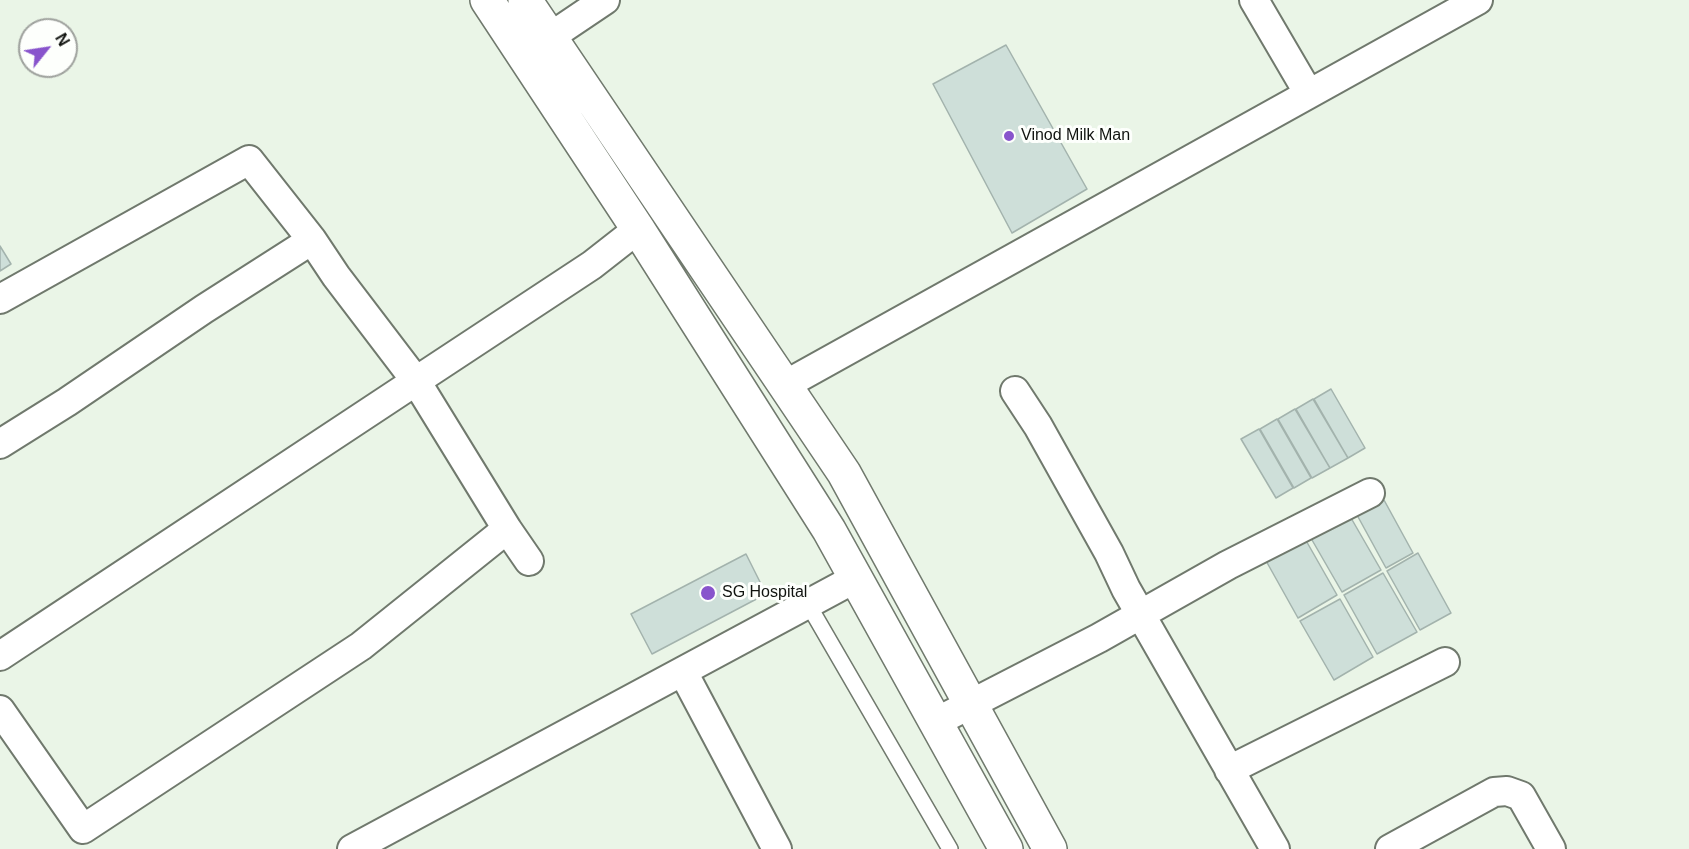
<!DOCTYPE html>
<html>
<head>
<meta charset="utf-8">
<style>
  body { margin:0 }
  #map { position:relative; width:1689px; height:849px; overflow:hidden; background:#eaf5e7; font-family:Arial,sans-serif }
  canvas { display:block }
  .north { position:absolute; left:18px; top:18px; width:60px; height:60px; box-sizing:border-box; background:#fdfffc; border:2px solid #9ea19d; border-radius:50%; rotate:60deg; font-size:16px; font-weight:700; line-height:24px; text-align:center; color:#10130f }
  .north::after { content:''; display:block; margin:auto; width:21px; height:27px; background:#8854cc; clip-path:polygon(50% 0,100% 100%,50% 72%,0 100%) }
</style>
</head>
<body>
<div id="map">
<canvas width="1689" height="849"></canvas>
<div class="north">N</div>
</div>
<script>
const ctx = document.querySelector('canvas').getContext('2d');
ctx.lineJoin = 'round';
function fill(path, color) { ctx.fillStyle = color; ctx.fill(path, 'evenodd'); }
const poly = rows => new Path2D(rows.map(r => 'M' + r).join(''));
function stroke(path, color, width, dash) { ctx.strokeStyle = color; ctx.lineWidth = width; ctx.lineCap = dash ? 'butt' : 'round'; ctx.setLineDash(dash || []); ctx.stroke(path); }
function write(font, color, halo, rows, align = 'center') {
  ctx.font = font + ' Arial,sans-serif'; ctx.lineWidth = 6; ctx.setLineDash([]); ctx.textBaseline = 'middle'; ctx.strokeStyle = halo; ctx.fillStyle = color; for (const [text, x, y, turn = 0] of rows) {
    ctx.save(); ctx.translate(x, y); ctx.rotate((+turn || 0) * Math.PI / 180); ctx.textAlign = isNaN(turn) ? turn : align; if (halo) ctx.strokeText(text, 0, 0); ctx.fillText(text, 0, 0); ctx.restore();
  }
}
const building = poly([
  [1006,45,1087,189,1012,233,933,84,1006,45],
  [0,246,11,264,0,271,0,246],
  [1331,389,1365,448,1348,458,1314,399,1331,389],
  [1313,399,1348,458,1330,468,1296,409,1313,399],
  [1295,409,1330,468,1312,478,1278,419,1295,409],
  [1277,419,1311,478,1294,488,1260,429,1277,419],
  [1259,429,1293,488,1276,498,1241,439,1259,429],
  [1384,500,1413,553,1386,568,1357,515,1384,500],
  [1347,511,1381,570,1342,592,1308,533,1347,511],
  [1304,537,1337,595,1298,618,1265,559,1304,537],
  [1418,553,1451,613,1420,630,1387,571,1418,553],
  [746,554,766,594,652,654,631,614,746,554],
  [1383,573,1417,632,1377,654,1344,595,1383,573],
  [1340,599,1373,657,1334,680,1300,621,1340,599]
]);
fill(building, '#cedfd9');
stroke(building, '#a3b3ad', 1.5);
const lane = poly([
  [808,604,950,849]
]);
const street = poly([
  [1254,0,1309,94],
  [550,37,605,0],
  [0,299,249,160,312,240],
  [785,385,1478,0],
  [1015,391,1038,426,1109,553,1126,589,1275,849],
  [0,444,67,402,204,309,312,240,336,276,416,381,592,265,638,229],
  [507,529,529,561],
  [0,656,416,381,507,529,361,646,83,829,0,710],
  [683,672,777,849],
  [936,722,1099,638,1228,565,1370,493],
  [1229,770,1445,662],
  [352,849,856,578],
  [1390,849,1494,792,1507,791,1521,796,1551,849]
]);
const secondary = poly([
  [487,0,638,229,829,530,1006,849],
  [525,0,844,473,1050,849]
]);
stroke(lane, '#70796d', 18);
stroke(street, '#70796d', 32);
stroke(secondary, '#70796d', 36);
stroke(lane, '#fff', 15);
stroke(street, '#fff', 28);
stroke(secondary, '#fff', 33);
for (const [x, y, r, color] of [
  [1009,136,6,"#8854cc"],
  [708,593,8,"#8854cc"]
]) { const dot = new Path2D(); dot.arc(x, y, r, 0, 2 * Math.PI); ctx.fillStyle = color; ctx.fill(dot); stroke(dot, '#fdfffc', 2); }
write('16px', '#10130f', '#fdfffc', [
  ["Vinod Milk Man",1021,136],
  ["SG Hospital",722,593]
], 'left');
</script>
</body>
</html>
